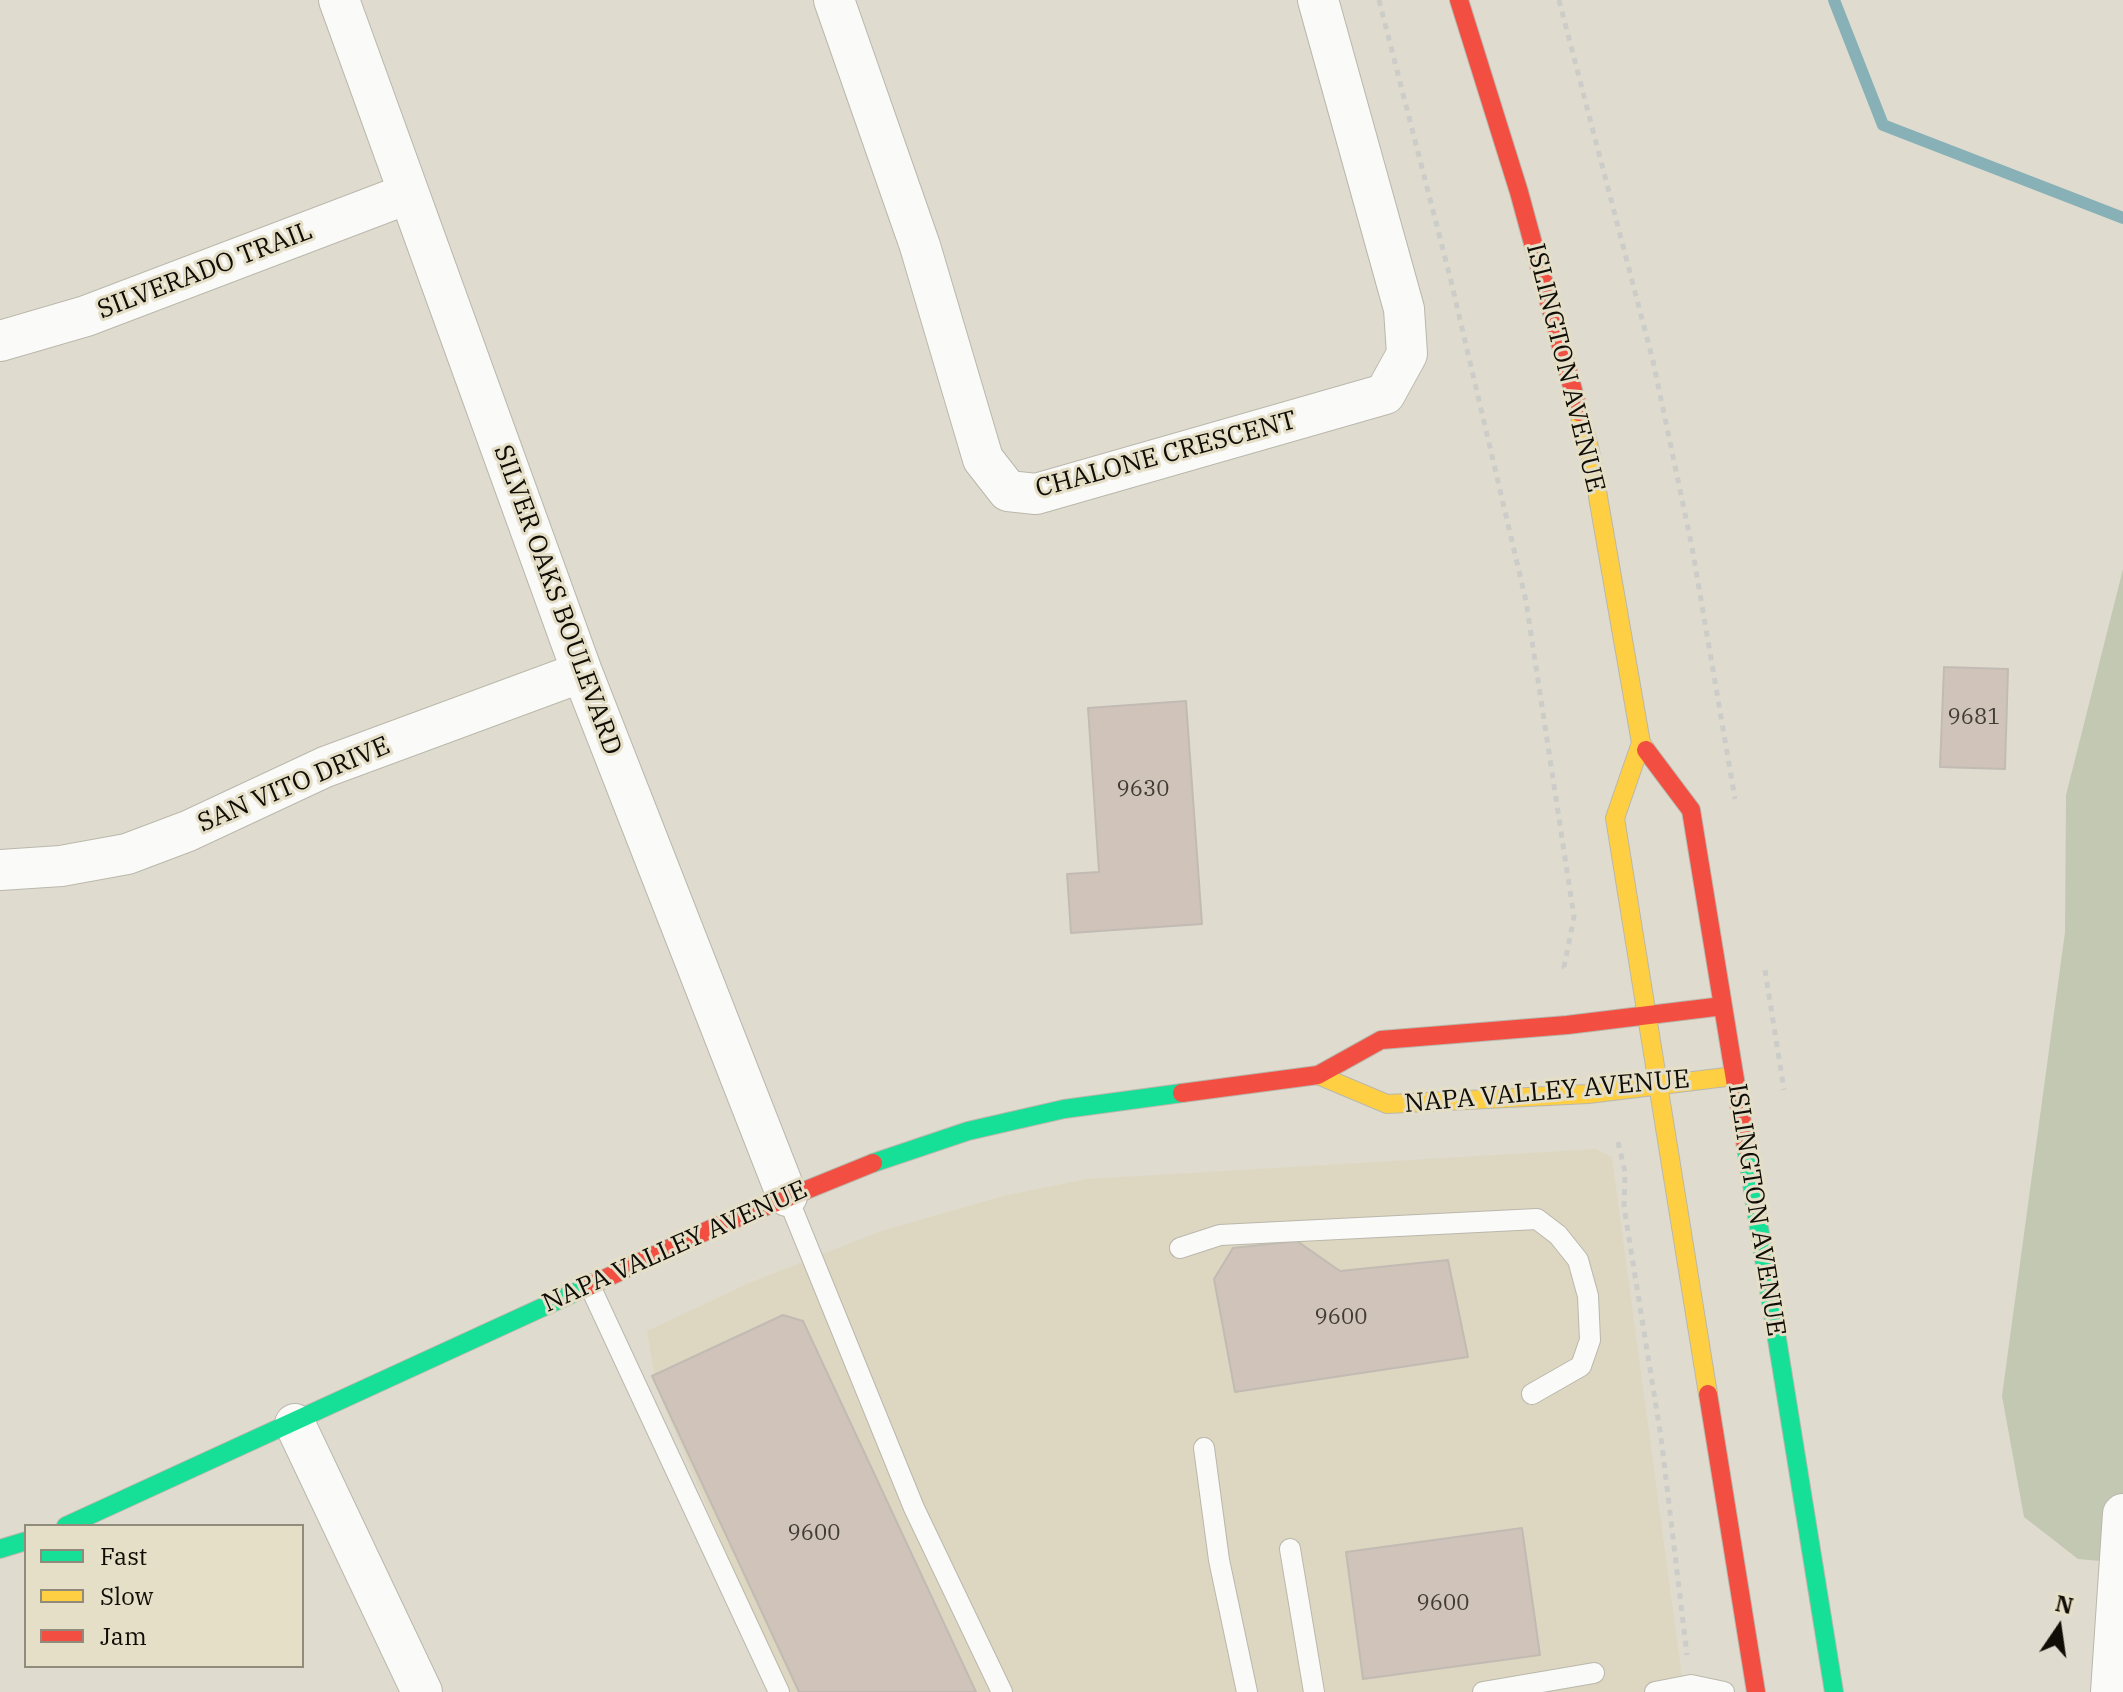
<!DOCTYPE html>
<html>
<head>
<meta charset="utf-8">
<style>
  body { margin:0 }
  #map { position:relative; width:2123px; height:1692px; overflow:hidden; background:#dfdccf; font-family:"IBM Plex Serif",serif }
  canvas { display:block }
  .legend { position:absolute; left:24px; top:1524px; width:280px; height:144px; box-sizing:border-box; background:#e6dfc8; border:2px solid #908b7a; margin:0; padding:10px 14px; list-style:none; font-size:24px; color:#0f0d06 }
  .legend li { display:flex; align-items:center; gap:16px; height:40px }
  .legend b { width:40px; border:2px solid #908b7a }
  .north { position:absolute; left:2019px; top:1588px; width:80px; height:80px; -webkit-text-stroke:6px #e6dfc8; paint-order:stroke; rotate:13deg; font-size:22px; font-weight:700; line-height:32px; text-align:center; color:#0f0d06 }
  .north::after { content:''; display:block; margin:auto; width:28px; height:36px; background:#0f0d06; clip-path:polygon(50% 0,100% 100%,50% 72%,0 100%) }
</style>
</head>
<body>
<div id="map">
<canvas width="2123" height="1692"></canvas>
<ul class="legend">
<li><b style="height:10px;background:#16e098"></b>Fast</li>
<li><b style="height:10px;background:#ffcf43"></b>Slow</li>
<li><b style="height:10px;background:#f24e42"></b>Jam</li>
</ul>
<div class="north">N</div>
</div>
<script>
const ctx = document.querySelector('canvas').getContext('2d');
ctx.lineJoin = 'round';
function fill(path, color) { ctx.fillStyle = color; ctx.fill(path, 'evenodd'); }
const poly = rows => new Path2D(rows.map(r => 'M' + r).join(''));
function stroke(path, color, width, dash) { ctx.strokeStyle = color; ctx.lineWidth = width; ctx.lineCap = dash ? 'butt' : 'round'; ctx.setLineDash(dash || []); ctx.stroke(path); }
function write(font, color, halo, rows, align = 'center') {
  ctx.font = font + ' "IBM Plex Serif",serif'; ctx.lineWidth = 6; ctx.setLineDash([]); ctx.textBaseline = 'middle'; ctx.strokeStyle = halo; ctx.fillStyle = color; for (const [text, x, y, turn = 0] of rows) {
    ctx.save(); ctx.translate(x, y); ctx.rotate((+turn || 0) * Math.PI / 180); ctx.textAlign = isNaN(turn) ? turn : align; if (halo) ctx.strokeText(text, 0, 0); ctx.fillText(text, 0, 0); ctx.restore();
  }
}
fill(poly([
  [1596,1149,1612,1157,1684,1692,785,1692,651,1375,654,1373,647,1331,749,1283,881,1231,1007,1195,1087,1179]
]), '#ddd7c1');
fill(poly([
  [2123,569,2123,1563,2078,1559,2024,1517,2002,1396,2065,932,2066,795]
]), '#c2c8b2');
stroke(poly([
  [1834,0,1883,125,2123,218]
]), '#88b1b7', 12);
const building = poly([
  [1944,667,2008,669,2005,769,1940,767,1944,667],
  [1186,701,1202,924,1071,933,1067,874,1099,872,1088,708,1186,701],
  [1297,1241,1340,1271,1448,1260,1468,1357,1235,1392,1214,1279,1233,1248,1297,1241],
  [783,1315,803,1321,976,1692,799,1692,652,1376,783,1315],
  [1522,1528,1540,1655,1363,1679,1346,1552,1522,1528]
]);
fill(building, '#cfc3ba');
stroke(building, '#c2bbb4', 2);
const lane = poly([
  [787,1196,914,1508,1002,1692],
  [1180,1248,1220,1235,1537,1219,1558,1235,1578,1260,1588,1296,1590,1340,1581,1366,1532,1394],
  [589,1284,779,1692],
  [1204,1448,1219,1560,1247,1692],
  [1290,1549,1314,1692],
  [1483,1692,1594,1673],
  [1655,1692,1691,1685,1724,1692]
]);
const street = poly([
  [339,0,582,672,787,1196],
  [834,0,920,246,983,459,1008,491,1036,494,1385,394,1407,354,1404,309,1318,0],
  [0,341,86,316,407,194],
  [0,870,61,866,127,854,188,831,325,767,582,672],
  [295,1424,422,1692],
  [2111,1692,2123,1514]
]);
const fast = poly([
  [1746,1147,1834,1692],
  [873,1163,968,1131,1064,1109,1182,1093],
  [66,1526,589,1286],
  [0,1549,26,1541]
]);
const slow = poly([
  [1579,412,1590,451,1641,743,1646,750],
  [1641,743,1615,818,1708,1394],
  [1318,1075,1387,1104,1588,1094,1734,1076]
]);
const jam = poly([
  [1459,0,1519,192,1579,412],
  [1646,750,1691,810,1746,1147],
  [1182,1093,1318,1075,1381,1040,1567,1025,1723,1006],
  [589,1286,715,1227,873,1163],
  [1708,1394,1756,1692]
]);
stroke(lane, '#bab7ac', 22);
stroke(street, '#bab7ac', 42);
stroke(fast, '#bab7ac', 20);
stroke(slow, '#bab7ac', 20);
stroke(jam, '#bab7ac', 20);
stroke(poly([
  [1379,0,1451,281,1526,601,1574,917,1564,967,1568,970],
  [1559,0,1653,361,1692,547,1735,799],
  [1765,970,1784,1090],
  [1618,1142,1625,1172,1624,1207,1661,1437,1687,1655]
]), '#ccccc8', 5, [6, 6]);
stroke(lane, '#fafaf8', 20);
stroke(street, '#fafaf8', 40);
stroke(fast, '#16e098', 18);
stroke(slow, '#ffcf43', 18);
stroke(jam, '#f24e42', 18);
write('22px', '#403c34', null, [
  ["9681",1974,718],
  ["9630",1143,790],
  ["9600",1341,1318],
  ["9600",814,1534],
  ["9600",1443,1604]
]);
write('26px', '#0f0d06', '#e6dfc8', [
  ["SILVERADO TRAIL",205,271,-21],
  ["ISLINGTON AVENUE",1565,368,76],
  ["CHALONE CRESCENT",1166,455,-15],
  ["SILVER OAKS BOULEVARD",557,600,70],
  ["SAN VITO DRIVE",294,785,-23],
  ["NAPA VALLEY AVENUE",1547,1092,-5],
  ["ISLINGTON AVENUE",1756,1210,81],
  ["NAPA VALLEY AVENUE",675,1247,-24]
]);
</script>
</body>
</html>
